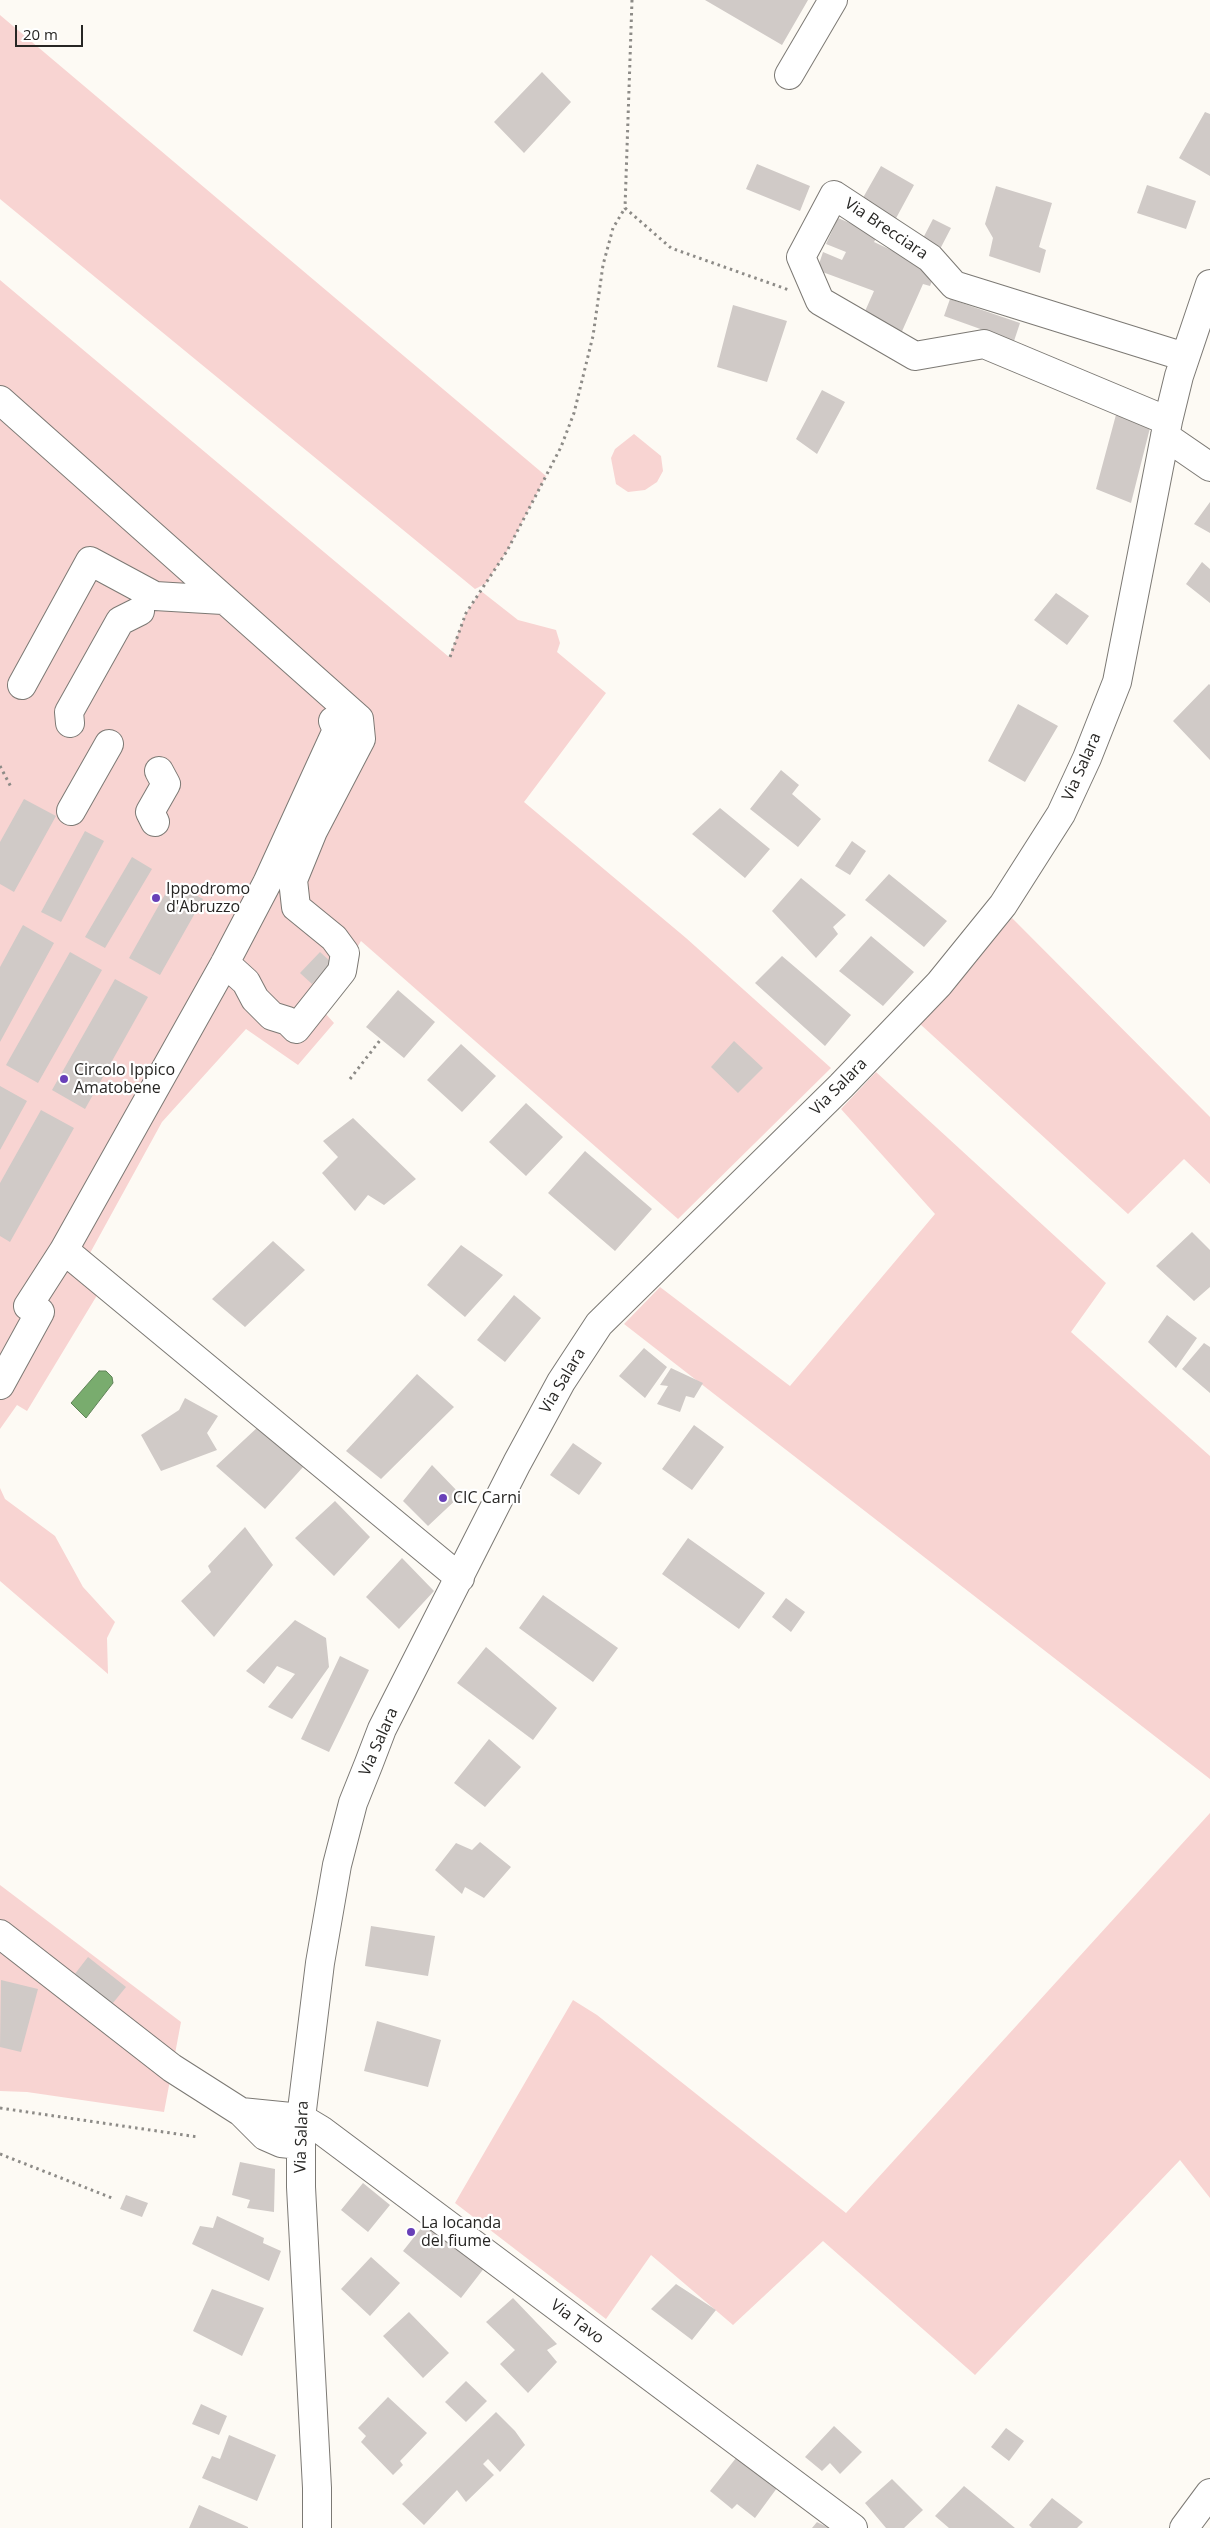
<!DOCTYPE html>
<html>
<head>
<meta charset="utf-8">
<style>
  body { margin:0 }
  #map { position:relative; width:1210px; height:2528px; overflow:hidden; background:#fdfaf4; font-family:"Open Sans",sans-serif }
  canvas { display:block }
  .scale { position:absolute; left:15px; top:25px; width:68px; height:22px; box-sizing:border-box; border:2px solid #272624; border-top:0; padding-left:6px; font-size:15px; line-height:18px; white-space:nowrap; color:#272624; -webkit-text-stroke:4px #fff; paint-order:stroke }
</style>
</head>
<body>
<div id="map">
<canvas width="1210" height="2528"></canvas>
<div class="scale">20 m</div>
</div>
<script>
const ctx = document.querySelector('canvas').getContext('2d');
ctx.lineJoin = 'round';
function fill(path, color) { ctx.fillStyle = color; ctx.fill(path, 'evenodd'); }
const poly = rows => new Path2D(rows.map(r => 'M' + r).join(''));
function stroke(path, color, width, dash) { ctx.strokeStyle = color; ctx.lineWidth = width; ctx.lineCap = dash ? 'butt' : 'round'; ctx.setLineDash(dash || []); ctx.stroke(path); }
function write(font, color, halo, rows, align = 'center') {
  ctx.font = font + ' "Open Sans",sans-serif'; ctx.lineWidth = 4.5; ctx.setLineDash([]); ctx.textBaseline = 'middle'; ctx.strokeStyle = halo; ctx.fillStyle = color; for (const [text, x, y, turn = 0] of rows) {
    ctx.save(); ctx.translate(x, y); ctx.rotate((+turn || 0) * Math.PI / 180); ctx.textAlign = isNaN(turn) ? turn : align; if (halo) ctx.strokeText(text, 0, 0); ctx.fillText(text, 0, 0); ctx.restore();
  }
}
fill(poly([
  [0,15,546,476,507,551,485,584,475,589,0,199],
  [0,280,449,657,466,613,481,591,518,620,556,630,560,643,557,652,606,693,524,802,686,938,831,1068,678,1219,361,941,343,971,353,979,325,1013,334,1023,298,1065,246,1029,162,1122,78,1275,99,1292,27,1411,17,1405,0,1429],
  [634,434,661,456,663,471,657,482,645,490,628,492,616,484,611,458,615,449],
  [1012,918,1210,1117,1210,1184,1184,1159,1128,1214,920,1024],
  [876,1072,1106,1283,1071,1332,1210,1456,1210,1779,624,1324,660,1287,790,1386,935,1214,841,1109],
  [0,1488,5,1499,55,1536,83,1587,115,1622,107,1638,108,1674,0,1581],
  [1210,1813,1210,2198,1180,2160,975,2375,823,2241,733,2325,651,2255,606,2319,455,2203,573,2000,597,2015,846,2213],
  [0,1885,181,2022,164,2112,27,2092,0,2091]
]), '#f8d4d2');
const water = poly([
  [99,1371,106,1371,112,1377,113,1383,86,1418,71,1403,99,1371]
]);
fill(water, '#79ac6e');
stroke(water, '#608458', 1);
fill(poly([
  [705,0,808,0,782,45],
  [542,72,571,102,524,153,494,122],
  [1205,112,1210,114,1210,176,1179,158],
  [757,164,810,186,800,211,746,189],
  [881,166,914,185,894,222,860,203],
  [1147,185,1196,201,1186,229,1137,213],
  [996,186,1052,203,1039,247,1046,250,1040,273,989,256,993,238,985,224],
  [838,218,878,235,874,242,936,271,930,286,923,284,899,338,862,318,874,291,817,270,823,252,842,260,846,252,826,244],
  [933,219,951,228,938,253,920,244],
  [950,299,1020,323,1014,341,944,316],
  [733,305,787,321,767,382,717,367],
  [822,390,845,402,817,454,796,439],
  [1117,411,1151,424,1131,503,1096,489],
  [1210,502,1210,533,1194,524],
  [1202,562,1210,569,1210,603,1186,584],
  [1056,593,1089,616,1067,645,1034,620],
  [1209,684,1210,685,1210,760,1173,721],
  [1018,704,1058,726,1025,782,988,761],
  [781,770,799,785,792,794,821,819,798,847,750,809],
  [24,799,56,816,14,892,0,884,0,842],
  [720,808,770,849,745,878,692,834],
  [85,831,104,841,61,922,41,912],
  [852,841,866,851,850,875,835,866],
  [132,857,152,869,105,948,85,937],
  [889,874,947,921,924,947,865,900],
  [801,878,846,915,833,927,838,934,816,958,772,911],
  [172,882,203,899,160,975,129,958],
  [23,925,54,943,0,1042,0,967],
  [871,936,914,972,883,1006,839,971],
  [70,952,102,970,38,1083,6,1065],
  [320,952,332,963,312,984,300,973],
  [782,956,851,1015,825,1046,755,983],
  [115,979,148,997,85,1109,52,1090],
  [398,990,435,1022,404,1058,366,1027],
  [734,1041,763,1068,738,1093,711,1067],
  [461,1044,496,1076,462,1112,427,1080],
  [0,1086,27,1101,0,1150],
  [526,1103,563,1137,526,1176,489,1142],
  [41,1110,74,1128,10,1242,0,1236,0,1183],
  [353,1118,416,1179,384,1205,368,1195,355,1211,322,1173,338,1157,323,1141],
  [585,1151,652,1209,615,1251,548,1193],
  [1192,1232,1210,1250,1210,1287,1194,1301,1156,1266],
  [273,1241,305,1270,245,1327,212,1299],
  [461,1245,503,1275,465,1317,427,1285],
  [514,1295,541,1318,505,1362,477,1340],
  [1167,1315,1197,1338,1176,1368,1148,1342],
  [1204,1343,1210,1347,1210,1393,1182,1369],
  [644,1348,667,1367,645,1398,619,1376],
  [671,1368,703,1383,694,1398,686,1396,680,1412,657,1404,668,1386,660,1385],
  [417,1374,454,1407,381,1479,346,1451],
  [185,1398,218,1416,207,1433,217,1450,161,1471,141,1435,179,1410],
  [694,1425,724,1447,692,1490,662,1469],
  [259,1426,304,1466,265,1509,216,1466],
  [573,1443,602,1463,579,1495,550,1475],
  [432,1465,461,1495,428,1526,403,1501],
  [335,1501,370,1537,334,1576,295,1538],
  [245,1527,273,1565,214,1637,181,1601,211,1572,208,1566],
  [688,1538,765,1593,739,1629,662,1574],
  [402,1558,434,1591,399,1629,366,1597],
  [543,1595,618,1648,593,1682,519,1628],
  [786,1598,805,1612,791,1632,772,1617],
  [295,1620,326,1638,329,1667,292,1719,268,1707,295,1674,277,1666,264,1684,246,1671],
  [486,1647,557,1708,533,1740,457,1683],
  [340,1656,369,1670,329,1752,301,1739],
  [489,1739,521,1767,485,1807,454,1783],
  [480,1842,511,1867,484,1898,465,1887,462,1894,435,1870,456,1843,472,1850],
  [371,1926,435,1936,428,1976,365,1966],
  [88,1957,126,1987,108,2009,71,1979],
  [1,1980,38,1989,21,2052,0,2047],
  [377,2021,441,2040,428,2087,364,2071],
  [240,2162,275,2169,274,2212,247,2208,250,2200,232,2195],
  [363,2183,390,2205,368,2232,341,2210],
  [126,2195,148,2203,142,2217,120,2209],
  [217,2216,264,2238,263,2243,281,2251,269,2281,192,2244,200,2226,213,2228],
  [426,2222,485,2267,461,2298,403,2251],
  [371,2257,400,2283,370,2316,341,2289],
  [676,2284,716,2310,692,2340,651,2309],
  [212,2289,264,2308,242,2356,193,2331],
  [513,2298,557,2344,547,2350,557,2362,528,2393,500,2364,515,2350,486,2322],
  [409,2312,449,2353,423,2378,383,2336],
  [466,2381,487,2401,466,2422,445,2402],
  [388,2397,427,2433,400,2461,403,2465,393,2475,361,2442,366,2436,358,2428],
  [201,2404,227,2416,219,2435,192,2424],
  [496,2412,515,2431,525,2445,500,2472,488,2459,483,2464,494,2475,466,2502,457,2490,424,2525,402,2504],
  [834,2426,862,2452,840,2474,830,2463,822,2471,805,2457],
  [1006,2428,1024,2441,1009,2461,991,2447],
  [229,2435,276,2455,257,2501,202,2478,212,2456,220,2459],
  [736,2458,777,2488,755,2518,737,2504,732,2509,710,2491],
  [892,2479,923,2510,904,2528,886,2528,865,2503],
  [964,2486,1015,2528,949,2528,935,2516],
  [1052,2498,1083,2522,1077,2528,1032,2528,1029,2525],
  [199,2505,248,2527,248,2528,189,2528],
  [817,2522,829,2528,812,2528]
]), '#d0cac7');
const minor = poly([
  [789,75,833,0],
  [0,400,359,719,361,739,313,831,293,880,296,907,334,938,345,953,342,971,296,1029,288,1021,272,1016,255,999,246,982,225,963],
  [1168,421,984,344,915,356,820,301,801,257,834,195,930,258,954,285,1185,357],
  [1165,436,1210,467],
  [22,685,90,561,155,596,223,600],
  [70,723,69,712,120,621,140,611],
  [71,811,109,744],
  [155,822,150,812,166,784,159,771],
  [64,1250,460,1578],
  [0,1385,40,1312,28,1306,64,1250,225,963,267,883,337,730,333,721],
  [0,1934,172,2068,241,2112],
  [300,2145,281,2143,265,2136,241,2112,301,2118,321,2130,853,2528],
  [317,2528,317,2488,301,2187,301,2118,320,1963,337,1865,353,1803,369,1763,382,1729,517,1463,561,1382,599,1324,841,1086,939,984,1003,905,1061,814,1087,758,1117,682,1168,421,1179,376,1210,284]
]);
const highway = poly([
  [1184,2528,1210,2493]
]);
stroke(minor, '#7c7974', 30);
stroke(highway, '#7c7974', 30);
stroke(poly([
  [632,0,625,208,671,248,789,290],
  [450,657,466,613,507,551,561,447,574,413,593,336,603,265,613,228,625,208],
  [0,766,12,789],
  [350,1079,381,1039],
  [0,2108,198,2137],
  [0,2154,112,2198]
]), '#8d8b87', 3, [2.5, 4]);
stroke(minor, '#fff', 28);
stroke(highway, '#fff', 28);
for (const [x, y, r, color] of [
  [156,898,5,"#6840b8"],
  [64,1079,5,"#6840b8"],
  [443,1498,5,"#6840b8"],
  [411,2232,5,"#6840b8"]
]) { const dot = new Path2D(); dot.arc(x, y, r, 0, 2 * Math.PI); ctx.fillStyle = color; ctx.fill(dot); stroke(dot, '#fff', 2); }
write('16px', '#272624', '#fff', [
  ["Via Brecciara",886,229,34],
  ["Via Salara",1082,767,-66],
  ["Via Salara",839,1087,-45],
  ["Via Salara",563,1381,-59],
  ["Via Salara",379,1742,-66],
  ["Via Salara",302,2137,-88],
  ["Via Tavo",577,2322,37]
]);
write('16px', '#272624', '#fff', [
  ["Ippodromo",166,889],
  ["d'Abruzzo",166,907],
  ["Circolo Ippico",74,1070],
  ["Amatobene",74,1088],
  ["CIC Carni",453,1498],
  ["La locanda",421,2223],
  ["del fiume",421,2241]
], 'left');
</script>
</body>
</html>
